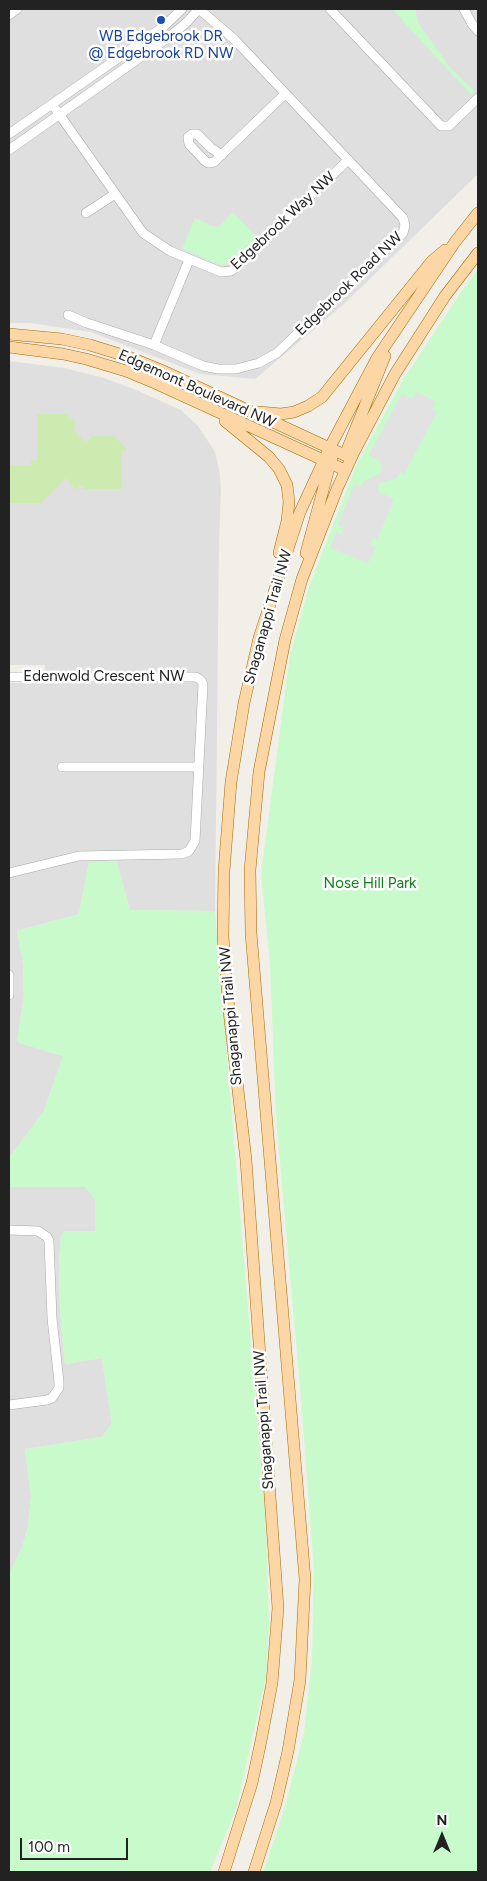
<!DOCTYPE html>
<html>
<head>
<meta charset="utf-8">
<style>
  body { margin:0 }
  #map { position:relative; width:487px; height:1881px; overflow:hidden; background:#f2efe9; font-family:Figtree,sans-serif }
  canvas { display:block }
  .frame { position:absolute; inset:0; border:10px solid #222; pointer-events:none }
  .north { position:absolute; left:417px; top:1811px; width:50px; height:50px; -webkit-text-stroke:4px #fff; paint-order:stroke; rotate:0deg; font-size:14px; font-weight:700; line-height:20px; text-align:center; color:#222 }
  .north::after { content:''; display:block; margin:auto; width:18px; height:22px; background:#222; clip-path:polygon(50% 0,100% 100%,50% 72%,0 100%) }
  .scale { position:absolute; left:20px; top:1838px; width:108px; height:22px; box-sizing:border-box; border:2px solid #222; border-top:0; padding-left:6px; font-size:15px; line-height:18px; white-space:nowrap; color:#222; -webkit-text-stroke:4px #fff; paint-order:stroke }
</style>
</head>
<body>
<div id="map">
<canvas width="487" height="1881"></canvas>
<div class="frame"></div>
<div class="north">N</div>
<div class="scale">100 m</div>
</div>
<script>
const ctx = document.querySelector('canvas').getContext('2d');
ctx.lineJoin = 'round';
function fill(path, color) { ctx.fillStyle = color; ctx.fill(path, 'evenodd'); }
const poly = rows => new Path2D(rows.map(r => 'M' + r).join(''));
function stroke(path, color, width, dash) { ctx.strokeStyle = color; ctx.lineWidth = width; ctx.lineCap = dash ? 'butt' : 'round'; ctx.setLineDash(dash || []); ctx.stroke(path); }
function write(font, color, halo, rows, align = 'center') {
  ctx.font = font + ' Figtree,sans-serif'; ctx.lineWidth = 5; ctx.setLineDash([]); ctx.textBaseline = 'middle'; ctx.strokeStyle = halo; ctx.fillStyle = color; for (const [text, x, y, turn = 0] of rows) {
    ctx.save(); ctx.translate(x, y); ctx.rotate((+turn || 0) * Math.PI / 180); ctx.textAlign = isNaN(turn) ? turn : align; if (halo) ctx.strokeText(text, 0, 0); ctx.fillText(text, 0, 0); ctx.restore();
  }
}
fill(poly([
  [9,9,478,9,478,174,343,305,255,379,200,374,91,332,30,323,9,323],
  [9,361,64,368,104,378,136,390,181,410,198,426,215,452,219,469,221,488,219,543,215,911,130,910,116,860,89,863,79,914,17,931,23,963,24,996,17,1042,63,1056,44,1111,9,1158,9,683,44,683,45,665,9,665],
  [9,1187,85,1187,95,1199,95,1231,65,1231,61,1236,59,1264,60,1311,65,1364,102,1358,112,1424,102,1437,25,1449,31,1496,28,1526,23,1545,9,1575]
]), '#e0dfdf');
fill(poly([
  [37,414,67,414,76,423,74,430,86,442,92,436,114,436,126,448,126,451,121,451,122,489,83,489,83,486,80,486,75,490,66,478,41,503,9,503,9,466,31,466,31,460,37,460]
]), '#cdebb0');
fill(poly([
  [392,9,415,9,419,24,449,66,475,91,471,95],
  [233,212,257,237,229,264,221,265,182,249,195,218,212,226,218,227,222,224],
  [478,270,478,1872,263,1872,285,1807,304,1733,312,1660,314,1569,301,1398,276,1116,270,963,261,875,284,700,290,656,309,587,356,466,403,380,463,289],
  [116,860,130,910,215,911,266,1525,269,1625,266,1677,236,1809,210,1872,9,1872,9,1575,23,1545,28,1526,31,1496,25,1449,102,1437,112,1424,102,1358,65,1364,60,1311,59,1264,61,1235,65,1231,95,1231,95,1199,85,1187,9,1187,9,1158,44,1111,63,1056,17,1042,24,996,23,963,17,931,79,914,89,862]
]), '#c8facc');
fill(poly([
  [417,392,436,402,432,409,437,412,404,474,400,472,397,478,378,484,377,491,394,499,377,540,373,538,370,545,376,547,368,563,330,548,336,532,342,534,344,528,338,525,354,484,361,486,364,481,377,475,382,470,381,462,369,455,402,393,412,399]
]), '#e2e2e2');
const minor = poly([
  [330,9,441,126,449,126,478,98],
  [464,9,472,24,478,31],
  [9,15,17,9],
  [52,104,143,233,170,251,221,272,231,271,235,268,347,161],
  [9,134,163,27,182,9],
  [9,150,169,37,185,24,199,9],
  [222,155,211,148,197,134,192,134,188,137,189,144,205,161,208,163,214,162,285,94],
  [86,213,115,194],
  [189,260,154,345,203,366,218,369,236,369,259,363,277,353,403,233,405,225,403,218,235,40,199,9],
  [68,315,87,323,154,345],
  [9,677,196,677,201,680,203,684,195,841,189,851,182,854,79,856,9,873],
  [62,767,198,767],
  [9,975,9,995],
  [9,1230,38,1231,47,1237,49,1241,52,1318,59,1382,59,1388,52,1398,47,1400,9,1405]
]);
const major = poly([
  [9,334,62,339,90,345,129,357,161,370,351,458],
  [9,347,63,354,86,359,126,371,155,383,345,470],
  [259,412,281,414,294,412,308,406,322,397,432,261,445,250],
  [225,421,269,457,279,469,287,485,289,502,287,521,279,553],
  [345,455,385,356],
  [306,553,332,457],
  [224,1872,252,1783,261,1741,272,1683,278,1608,246,1160,229,1011,223,937,224,871,231,782,244,703,259,638,300,512,330,447,377,358,455,242,478,213],
  [254,1872,276,1803,288,1751,300,1680,305,1579,251,933,250,870,259,772,285,640,302,579,337,489,354,452,395,374,445,296,478,253]
]);
stroke(minor, '#a9a9a9', 10);
stroke(major, '#a06b00', 12);
stroke(minor, '#fff', 9);
stroke(major, '#fcd6a4', 11);
for (const [x, y, r, color] of [
  [161,20,5,"#1a4fb4"]
]) { const dot = new Path2D(); dot.arc(x, y, r, 0, 2 * Math.PI); ctx.fillStyle = color; ctx.fill(dot); stroke(dot, '#fff', 2); }
write('15px', '#164399', '#fff', [
  ["WB Edgebrook DR",161,37],
  ["@ Edgebrook RD NW",161,54]
]);
write('15px', '#222', '#fff', [
  ["Edgebrook Way NW",283,221,-43],
  ["Edgebrook Road NW",349,284,-44],
  ["Edgemont Boulevard NW",197,389,24],
  ["Shaganappi Trail NW",268,617,-74],
  ["Edenwold Crescent NW",104,677],
  ["Shaganappi Trail NW",231,1016,-95],
  ["Shaganappi Trail NW",264,1420,-94]
]);
write('15px', '#0c8416', '#fff', [
  ["Nose Hill Park",370,884]
]);
</script>
</body>
</html>
